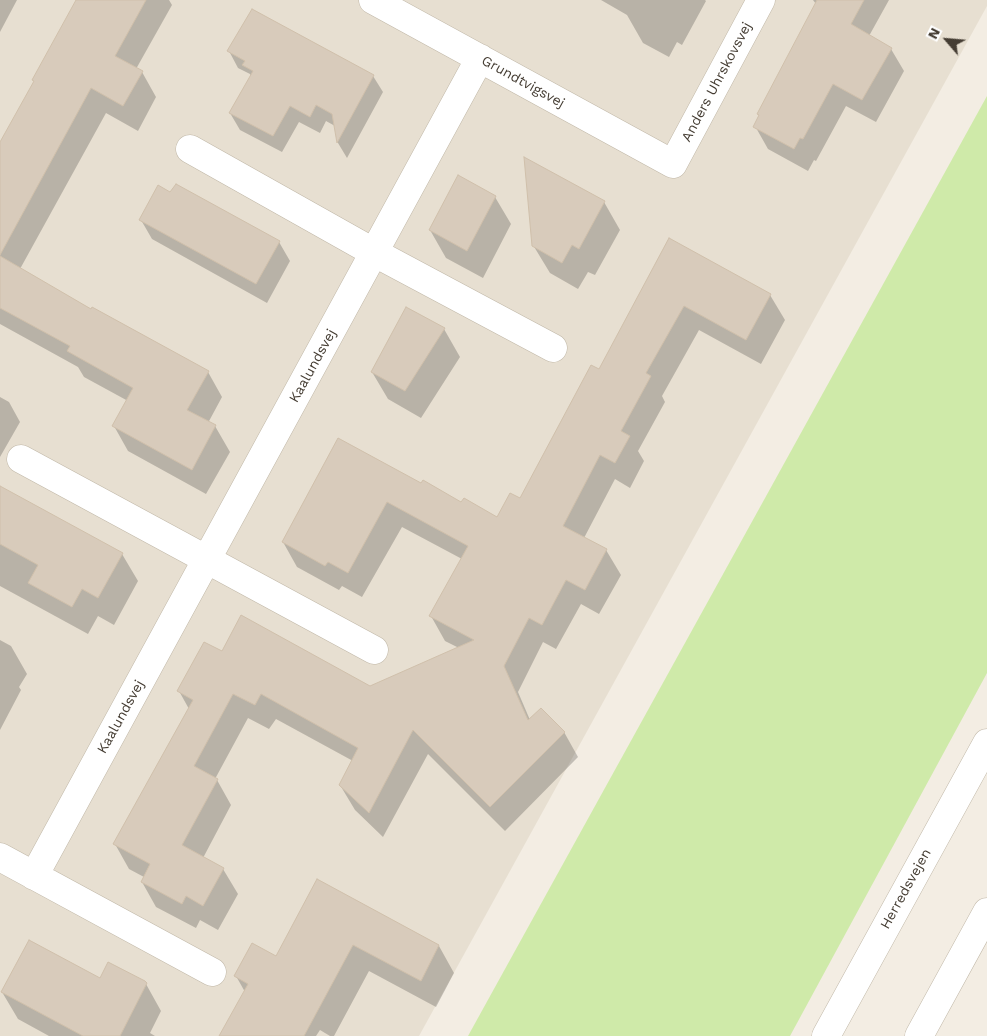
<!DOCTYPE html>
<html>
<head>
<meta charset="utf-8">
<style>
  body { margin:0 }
  #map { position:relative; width:987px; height:1036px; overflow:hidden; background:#f3ede3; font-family:"Work Sans",sans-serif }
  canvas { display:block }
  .north { position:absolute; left:922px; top:15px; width:50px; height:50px; -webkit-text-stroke:4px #fff; paint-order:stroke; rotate:297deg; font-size:14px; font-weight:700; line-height:20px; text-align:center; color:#453d33 }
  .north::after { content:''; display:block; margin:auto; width:18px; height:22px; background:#453d33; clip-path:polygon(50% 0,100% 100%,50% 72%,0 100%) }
</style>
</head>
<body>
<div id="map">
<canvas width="987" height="1036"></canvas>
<div class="north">N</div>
</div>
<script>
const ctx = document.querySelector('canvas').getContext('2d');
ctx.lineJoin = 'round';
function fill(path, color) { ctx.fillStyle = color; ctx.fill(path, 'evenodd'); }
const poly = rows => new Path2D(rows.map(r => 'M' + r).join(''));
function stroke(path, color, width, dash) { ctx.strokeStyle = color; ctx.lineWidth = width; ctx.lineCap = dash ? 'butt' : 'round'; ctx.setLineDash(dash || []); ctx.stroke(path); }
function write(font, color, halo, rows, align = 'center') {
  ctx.font = font + ' "Work Sans",sans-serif'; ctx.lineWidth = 4; ctx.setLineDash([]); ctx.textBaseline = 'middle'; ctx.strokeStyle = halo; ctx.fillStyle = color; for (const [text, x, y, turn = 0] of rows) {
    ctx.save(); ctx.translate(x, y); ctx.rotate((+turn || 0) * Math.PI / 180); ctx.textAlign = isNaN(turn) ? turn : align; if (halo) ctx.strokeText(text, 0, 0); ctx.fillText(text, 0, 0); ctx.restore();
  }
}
fill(poly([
  [0,0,987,0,987,6,419,1036,0,1036]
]), '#e7dfd1');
fill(poly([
  [987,96,987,673,790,1036,468,1036]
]), '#cfeaa9');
fill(poly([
  [0,0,17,0,0,32],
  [78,0,169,0,172,5,136,69,142,72,156,97,138,131,106,113,20,269,92,310,208,372,222,397,208,423,215,426,230,452,206,494,128,451,114,426,128,401,84,377,78,367,0,324,0,145],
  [601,0,705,0,706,1,682,45,677,42,669,57,643,43,627,15],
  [813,0,889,0,869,36,891,49,904,71,876,122,846,106,816,161,814,160,808,171,768,149,755,126,760,117,758,114,816,4],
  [229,51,373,76,383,92,347,158,338,143,335,126,326,121,320,133,299,122,282,152,240,130,230,113,251,77,250,74,238,68],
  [495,197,511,224,483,278,446,258,430,230],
  [604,202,620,230,595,275,588,272,578,289,550,273,533,245],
  [141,220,279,242,290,261,267,303,152,239],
  [669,239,770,295,785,320,761,364,699,330,662,396,665,402,638,451,644,461,630,488,615,479,584,538,606,550,621,575,599,614,581,604,556,649,543,642,518,692,530,720,564,732,578,757,505,831,428,754,383,837,355,810,340,785,353,761,276,719,269,729,248,718,215,779,217,780,231,805,203,858,223,869,238,894,218,930,200,920,196,928,156,907,142,882,144,877,129,869,115,844,189,709,179,691,222,653,370,687,459,648,445,641,431,616,462,559,402,527,362,597,342,586,339,590,297,567,283,542,422,485,462,504,498,518,521,500,600,371],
  [407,308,444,329,460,357,421,418,388,399,372,372],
  [0,397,9,402,20,422,0,457],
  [0,487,122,554,138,581,114,625,98,616,88,634,0,586],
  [0,640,11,646,27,674,19,687,21,690,0,730],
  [318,881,439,946,454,973,436,1007,369,971,334,1036,330,1036,320,1030,316,1036,221,1036,245,992,236,976,276,958],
  [100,980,146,984,161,1011,150,1033,155,1036,49,1036,18,1019,2,992]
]), '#0003');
const building = poly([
  [76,0,146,0,115,56,143,71,123,106,91,88,0,255,0,142,34,81,32,80,76,0],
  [817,0,864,0,851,24,892,48,862,100,833,84,803,139,800,138,794,149,753,127,759,115,757,114,817,0],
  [252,9,374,75,337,143,332,114,316,105,310,117,290,106,273,136,229,113,253,71,242,65,245,61,227,51,252,9],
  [524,157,605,201,579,249,572,245,562,263,532,246,524,157],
  [458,175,496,196,467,251,429,230,458,175],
  [176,184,280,241,256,284,139,220,158,185,170,192,176,184],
  [669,238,771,294,746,340,684,306,646,373,651,376,621,431,630,436,615,463,600,455,563,526,607,549,585,590,566,580,542,625,529,618,504,666,528,720,541,708,565,732,490,807,413,730,369,813,339,785,358,748,261,694,255,705,233,694,194,766,218,779,182,845,224,868,203,906,186,896,182,904,141,882,150,864,113,844,193,700,177,691,204,642,222,651,241,615,370,686,474,640,429,616,468,546,387,502,348,573,328,562,325,566,282,542,338,438,421,483,423,480,461,502,464,498,497,517,510,493,520,498,591,365,599,369,669,238],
  [0,256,91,309,92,307,209,371,187,410,216,425,192,470,112,426,133,388,67,351,70,346,0,308,0,256],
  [406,307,445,328,405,391,371,372,406,307],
  [0,486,123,553,98,598,82,589,72,607,28,583,38,565,0,544,0,486],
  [317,879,439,945,421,981,353,945,304,1036,219,1036,248,984,234,976,252,943,276,956,317,879],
  [29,940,100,978,108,962,145,981,147,983,120,1036,83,1036,1,992,29,940]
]);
fill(building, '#d8cbbb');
stroke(building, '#d0c0ab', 1);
const minor = poly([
  [373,0,673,164,761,0],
  [190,149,375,253,553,348],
  [21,459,374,650],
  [0,857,212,972],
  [34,876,480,58],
  [826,1036,987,743],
  [919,1036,987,912]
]);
stroke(minor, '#c1b8a8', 29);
stroke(minor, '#fff', 28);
write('14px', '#453d33', '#fff', [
  ["Grundtvigsvej",523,82,29],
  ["Anders Uhrskovsvej",717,82,-62],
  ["Kaalundsvej",313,366,-61],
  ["Kaalundsvej",121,717,-61],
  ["Herredsvejen",906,889,-61]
]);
</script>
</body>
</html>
